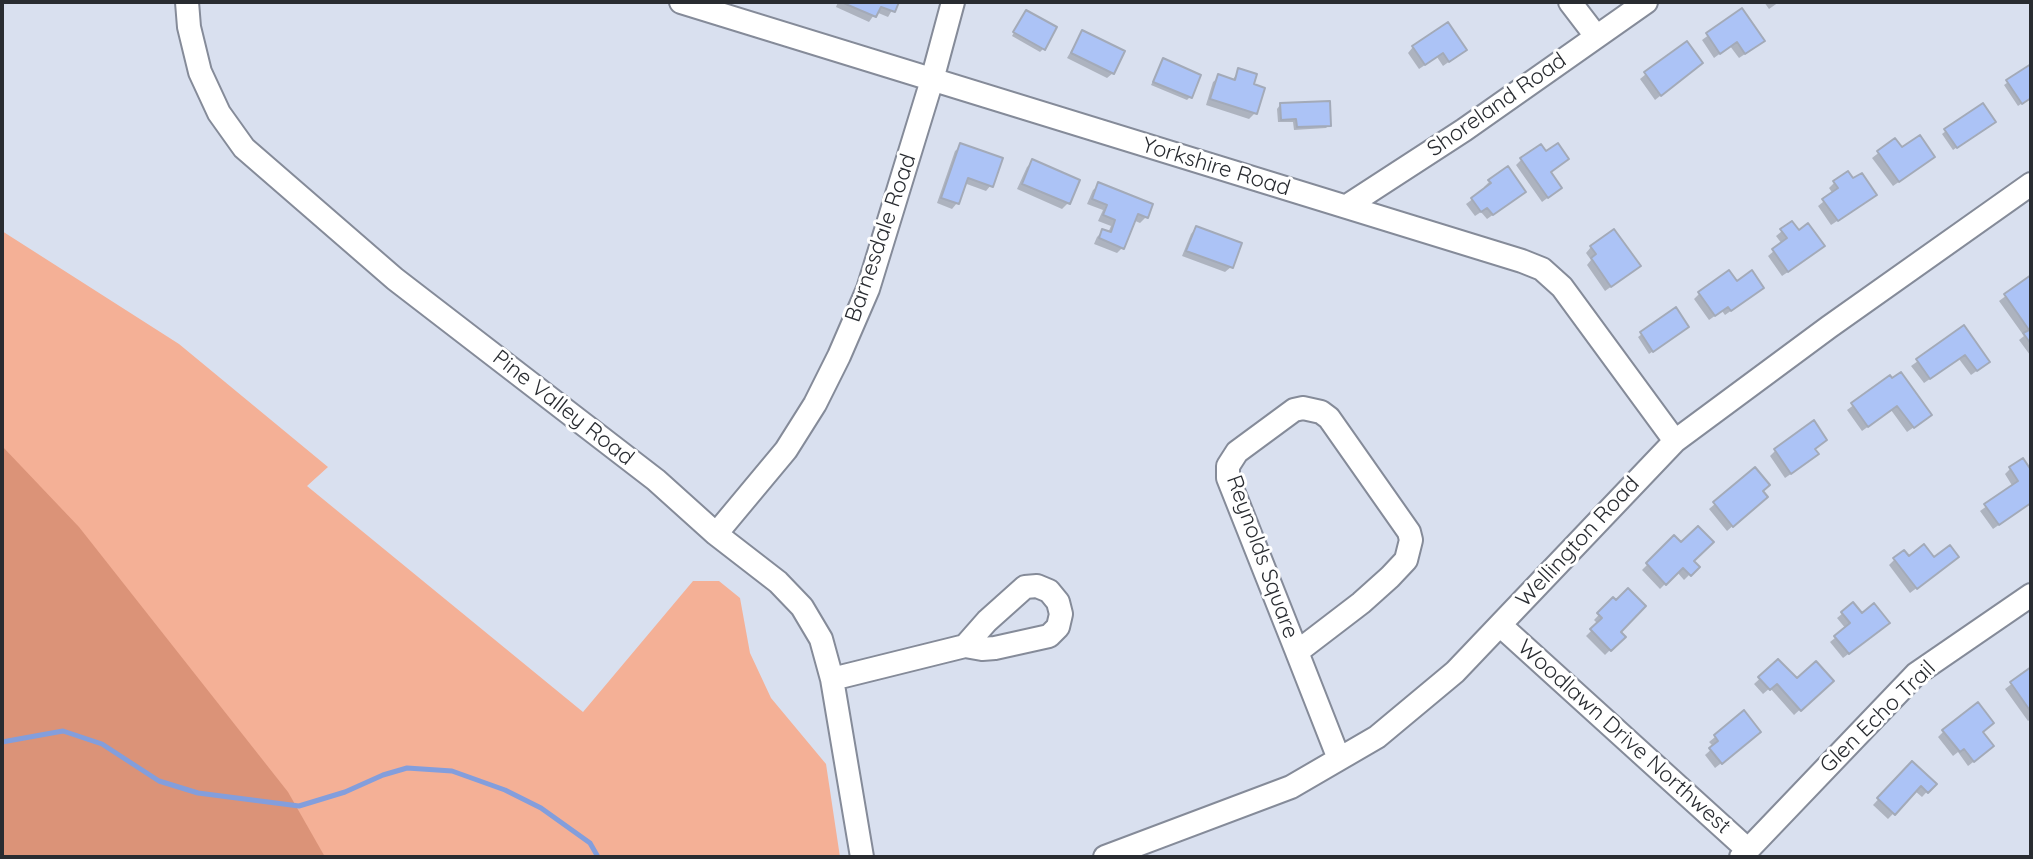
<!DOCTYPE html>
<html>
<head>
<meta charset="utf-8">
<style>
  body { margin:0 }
  #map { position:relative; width:2033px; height:859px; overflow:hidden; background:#d9e0ef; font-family:Quicksand,sans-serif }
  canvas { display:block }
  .frame { position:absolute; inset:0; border:4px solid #292c31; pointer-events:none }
</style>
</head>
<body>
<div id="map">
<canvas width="2033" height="859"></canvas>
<div class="frame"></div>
</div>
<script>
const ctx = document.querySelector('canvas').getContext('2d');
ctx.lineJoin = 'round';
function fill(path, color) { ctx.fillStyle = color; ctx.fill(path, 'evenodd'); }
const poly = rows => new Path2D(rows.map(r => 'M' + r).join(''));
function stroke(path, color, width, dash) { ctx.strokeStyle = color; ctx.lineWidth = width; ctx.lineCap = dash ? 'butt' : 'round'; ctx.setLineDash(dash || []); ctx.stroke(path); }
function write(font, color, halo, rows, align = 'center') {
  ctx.font = font + ' Quicksand,sans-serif'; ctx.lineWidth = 6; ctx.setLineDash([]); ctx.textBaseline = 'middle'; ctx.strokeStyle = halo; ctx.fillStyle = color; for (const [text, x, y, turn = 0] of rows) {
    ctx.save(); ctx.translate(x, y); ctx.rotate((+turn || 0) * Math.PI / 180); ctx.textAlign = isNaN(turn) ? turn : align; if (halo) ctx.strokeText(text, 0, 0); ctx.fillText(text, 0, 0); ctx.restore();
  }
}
fill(poly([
  [2,231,179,344,328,467,307,486,583,712,693,581,719,581,740,598,750,653,771,698,826,764,840,857,2,857]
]), '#f4b096');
fill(poly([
  [2,446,79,527,288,792,325,857,2,857]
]), '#db9378');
fill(poly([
  [838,2,897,2,888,17,876,12,869,22,836,7],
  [1764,2,1779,2,1769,9],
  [1741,11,1757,46,1739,58,1730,46,1714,58,1702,40],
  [1023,16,1043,49,1040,52,1012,36],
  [1082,32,1113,73,1107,78,1067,58],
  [1413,47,1465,50,1443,66,1437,57,1419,69,1408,53],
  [1163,61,1190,97,1187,100,1151,85],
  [2031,66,2031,97,2018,106,2004,85],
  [1695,68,1655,100,1640,79,1646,74],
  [1239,70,1251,86,1255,113,1249,119,1206,105,1213,82,1219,77,1232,81],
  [1280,105,1329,125,1326,128,1294,130,1293,122,1278,122,1277,109],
  [1990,125,1953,150,1942,134,1946,131],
  [1895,140,1902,150,1927,162,1893,186,1872,158],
  [961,146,991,185,986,191,964,183,957,203,952,209,937,203,955,151],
  [1521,160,1549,173,1554,193,1542,202,1516,165],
  [1033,161,1078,181,1068,203,1062,209,1017,189,1027,167],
  [1490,181,1518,197,1487,219,1481,212,1475,216,1466,204,1486,189,1484,187],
  [1834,183,1869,200,1831,225,1818,206,1833,194,1829,188],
  [1099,185,1146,217,1140,223,1133,220,1122,248,1117,253,1094,244,1097,237,1103,231,1108,233,1111,226,1098,221,1103,210,1087,204,1093,190],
  [1196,228,1231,267,1225,272,1182,256,1191,234],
  [1782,231,1817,252,1782,276,1768,256,1782,244,1776,236],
  [1591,247,1633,271,1605,291,1587,265,1591,260,1586,253],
  [2031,277,2031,354,2030,355,2019,340,2024,336,1999,301],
  [1736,284,1756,293,1725,315,1722,311,1709,320,1694,299,1699,294],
  [1675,310,1684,330,1649,354,1638,337],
  [1964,328,1982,367,1971,375,1959,359,1924,383,1911,366],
  [1890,378,1924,420,1907,432,1891,410,1862,431,1847,410],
  [1813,449,1811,460,1785,478,1770,456,1775,451],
  [2010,469,2031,474,2031,502,1993,529,1980,511,2013,487,2005,474],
  [1755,470,1761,491,1760,502,1727,531,1709,509],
  [1674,538,1697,567,1684,580,1677,572,1660,589,1642,570],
  [1895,559,1908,559,1951,562,1910,593,1889,565],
  [1613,600,1618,632,1623,637,1605,655,1586,636,1598,624,1594,620],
  [1843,613,1861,615,1882,628,1843,658,1830,642,1846,629,1837,618],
  [1778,662,1797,681,1831,681,1794,715,1770,688,1763,694,1754,684],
  [2031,669,2031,719,2028,721,2005,689],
  [1744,713,1753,738,1715,768,1705,755,1714,747,1709,742],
  [1944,731,1981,732,1986,752,1968,766,1958,752,1953,756,1938,737],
  [1912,763,1934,784,1922,797,1915,791,1888,819,1873,805]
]), '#0003');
stroke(poly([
  [2,742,63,731,102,744,159,781,198,793,299,806,345,792,383,775,407,768,452,771,505,790,541,808,590,843,598,857]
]), '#839edc', 5);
const building = poly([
  [841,2,899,2,895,12,881,7,876,17,841,2],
  [1742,8,1765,41,1745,54,1737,42,1720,54,1706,33,1742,8],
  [1026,10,1057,27,1045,50,1013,32,1026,10],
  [1448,22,1467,50,1449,62,1443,53,1425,65,1412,46,1448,22],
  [1082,30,1125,51,1114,74,1071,53,1082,30],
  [1687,41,1703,63,1661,96,1644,72,1687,41],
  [1163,58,1201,75,1192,98,1153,82,1163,58],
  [2031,64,2031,98,2022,104,2006,80,2031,64],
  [1238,68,1257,74,1254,84,1265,88,1257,114,1210,99,1218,74,1235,80,1238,68],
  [1330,101,1331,126,1297,127,1296,119,1281,120,1280,103,1330,101],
  [1983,103,1996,122,1957,148,1944,129,1983,103],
  [1920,135,1935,157,1899,182,1877,151,1895,138,1902,147,1920,135],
  [960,143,1003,158,993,187,968,178,959,204,941,198,960,143],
  [1558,143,1569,159,1551,172,1562,188,1548,198,1520,158,1541,144,1546,151,1558,143],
  [1032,159,1080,180,1070,204,1022,184,1032,159],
  [1508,166,1526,192,1493,215,1487,208,1481,212,1471,198,1491,183,1488,180,1508,166],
  [1848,171,1853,178,1862,173,1877,195,1838,221,1822,199,1838,188,1833,181,1848,171],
  [1098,182,1153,204,1148,218,1138,214,1124,249,1099,238,1102,229,1111,232,1115,220,1103,215,1107,205,1092,199,1098,182],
  [1792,221,1799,230,1808,223,1825,246,1788,272,1772,249,1787,238,1780,229,1792,221],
  [1196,226,1242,243,1233,268,1186,251,1196,226],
  [1614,229,1641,266,1611,287,1591,258,1596,254,1590,246,1614,229],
  [1729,270,1737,281,1752,270,1764,288,1731,311,1728,307,1715,316,1698,292,1729,270],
  [2031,275,2031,344,2023,333,2029,330,2004,294,2031,275],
  [1676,307,1689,327,1653,352,1640,332,1676,307],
  [1964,325,1990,362,1977,371,1965,355,1930,379,1916,359,1964,325],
  [1901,372,1932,415,1914,428,1897,406,1868,427,1851,403,1890,375,1892,378,1901,372],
  [1814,420,1827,440,1815,449,1819,454,1791,474,1774,449,1814,420],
  [2023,458,2031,470,2031,503,1999,525,1984,504,2018,481,2009,467,2023,458],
  [1755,467,1770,485,1763,491,1768,497,1733,527,1713,502,1755,467],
  [1698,526,1714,542,1694,561,1700,567,1691,576,1683,568,1666,585,1646,563,1674,535,1681,542,1698,526],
  [1924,544,1934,557,1950,545,1959,557,1917,589,1893,558,1904,550,1909,556,1924,544],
  [1628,588,1646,606,1621,632,1626,637,1611,651,1590,629,1602,618,1597,613,1613,597,1616,600,1628,588],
  [1853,602,1862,613,1874,603,1890,623,1849,654,1834,636,1850,623,1841,612,1853,602],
  [1778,659,1797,678,1816,661,1834,681,1801,711,1777,684,1770,690,1758,677,1778,659],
  [2031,667,2031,712,2010,682,2031,667],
  [1978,702,1994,723,1983,732,1994,746,1974,762,1964,749,1960,752,1942,730,1978,702],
  [1744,710,1761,732,1722,764,1709,748,1718,741,1714,735,1744,710],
  [1912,761,1937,784,1928,793,1921,786,1895,815,1877,798,1912,761]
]);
fill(building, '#acc3f6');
stroke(building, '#a3aab8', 2);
const minor = poly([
  [187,2,189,27,200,72,219,113,244,148,395,279,656,480,716,534,778,582,802,607,821,639,832,679,862,857],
  [681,2,1522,261,1542,269,1562,287,1675,441],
  [1570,2,1596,36],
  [1347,206,1464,130,1646,2],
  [1303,408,1321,412,1329,418,1409,532,1411,540,1406,560,1390,577,1361,603,1297,652,1228,478,1228,466,1237,452,1294,410,1303,408],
  [716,534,786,450,815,404,839,356,868,289,932,80,953,2],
  [1500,625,1747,849],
  [1297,652,1339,759],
  [832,679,965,646,987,621,1025,587,1037,586,1049,591,1058,602,1061,614,1058,627,1049,636,995,648,982,649,965,646],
  [1105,857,1291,787,1377,737,1455,672,1675,441,1829,327,2031,184],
  [1741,857,1916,674,2031,595]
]);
stroke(minor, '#858b99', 26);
stroke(minor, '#fff', 22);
write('22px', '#292c31', '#fff', [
  ["Shoreland Road",1497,105,-35],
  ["Yorkshire Road",1216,167,17],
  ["Barnesdale Road",881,238,-71],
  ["Pine Valley Road",563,408,38],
  ["Wellington Road",1578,542,-47],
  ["Reynolds Square",1262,557,70],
  ["Glen Echo Trail",1878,717,-44],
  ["Woodlawn Drive Northwest",1624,737,42]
]);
</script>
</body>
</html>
